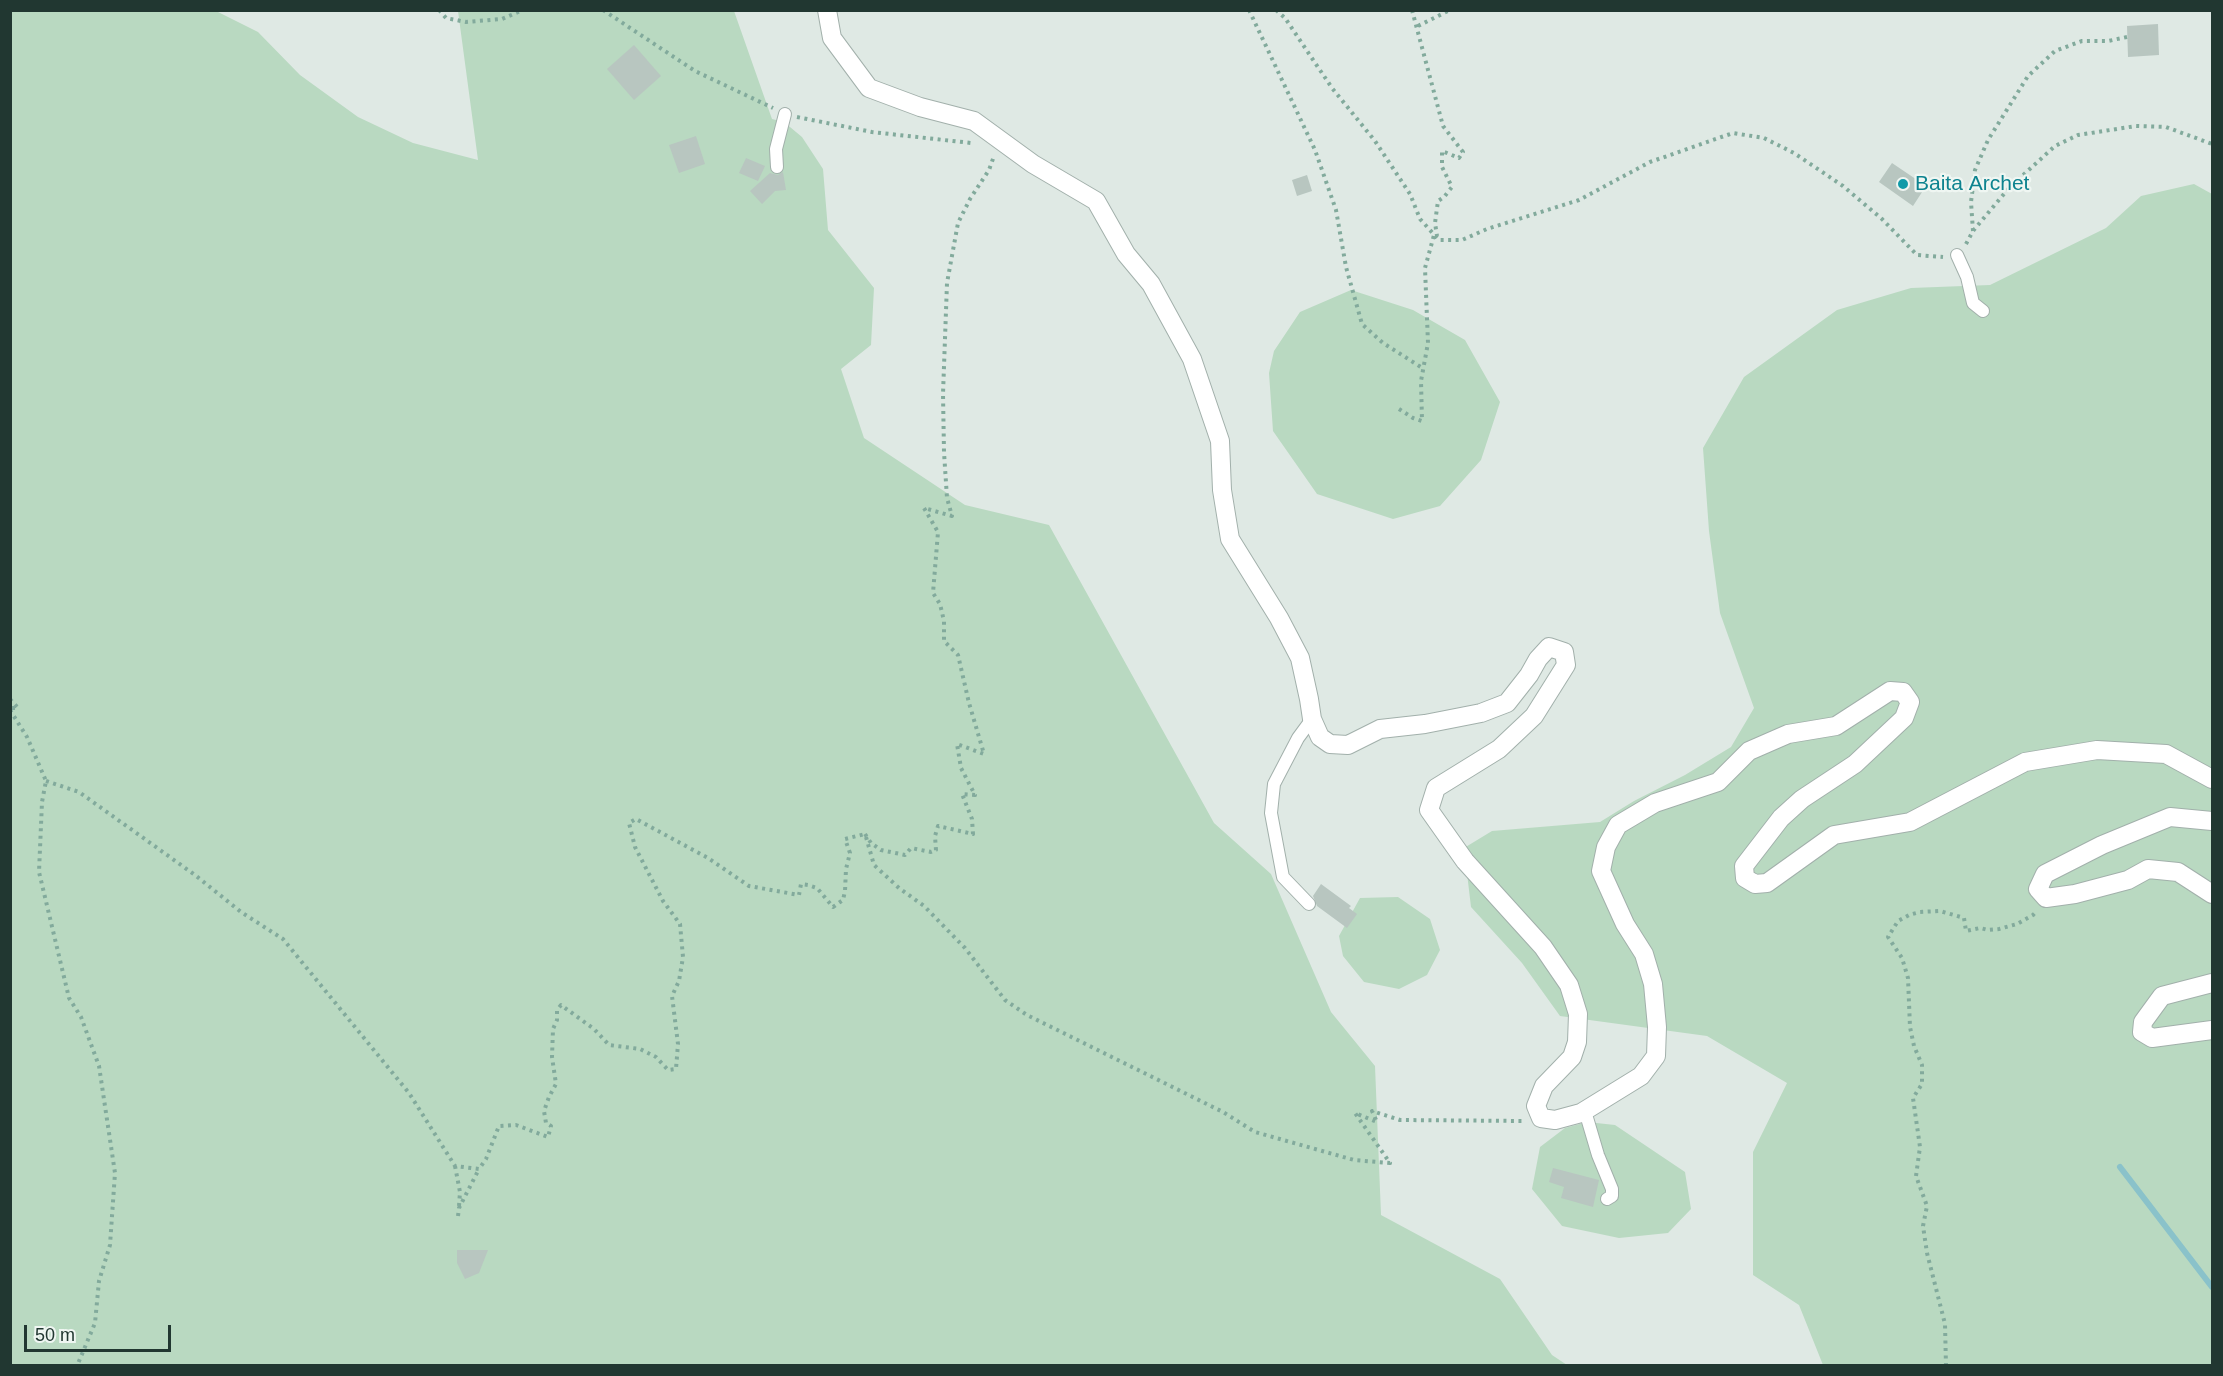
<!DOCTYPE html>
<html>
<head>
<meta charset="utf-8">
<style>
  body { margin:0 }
  #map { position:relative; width:2223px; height:1376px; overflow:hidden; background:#dfe9e4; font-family:Helvetica,sans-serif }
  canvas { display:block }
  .frame { position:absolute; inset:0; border:12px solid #213731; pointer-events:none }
  .scale { position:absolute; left:24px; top:1325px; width:147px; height:27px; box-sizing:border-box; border:3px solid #213731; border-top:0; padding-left:8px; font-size:18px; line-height:21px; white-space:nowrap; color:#213731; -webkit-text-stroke:4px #eff6f2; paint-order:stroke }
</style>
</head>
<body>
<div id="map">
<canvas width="2223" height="1376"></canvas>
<div class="frame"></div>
<div class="scale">50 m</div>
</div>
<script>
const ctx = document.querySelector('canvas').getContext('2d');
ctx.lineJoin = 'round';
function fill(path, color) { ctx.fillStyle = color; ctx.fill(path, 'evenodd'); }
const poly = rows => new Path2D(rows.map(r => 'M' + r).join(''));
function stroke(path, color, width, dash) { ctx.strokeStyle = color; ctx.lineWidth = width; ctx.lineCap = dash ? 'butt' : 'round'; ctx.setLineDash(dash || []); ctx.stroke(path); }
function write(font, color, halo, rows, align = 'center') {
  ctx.font = font + ' Helvetica,sans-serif'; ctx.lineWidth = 4.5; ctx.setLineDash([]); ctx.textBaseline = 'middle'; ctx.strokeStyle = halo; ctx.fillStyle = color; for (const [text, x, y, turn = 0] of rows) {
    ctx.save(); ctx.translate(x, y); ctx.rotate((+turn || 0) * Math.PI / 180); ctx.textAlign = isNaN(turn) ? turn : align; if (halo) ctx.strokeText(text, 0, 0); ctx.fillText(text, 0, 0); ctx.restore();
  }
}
fill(poly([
  [10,11,216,11,258,32,300,75,358,117,413,143,478,160,458,11,734,11,772,119,784,122,802,137,823,169,828,230,874,288,871,345,841,369,864,438,965,505,1049,525,1214,823,1271,874,1331,1012,1375,1066,1381,1215,1500,1279,1552,1355,1567,1365,11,1365],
  [2194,184,2212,194,2212,1365,1823,1365,1799,1305,1753,1275,1753,1152,1787,1083,1707,1036,1560,1016,1522,963,1471,907,1464,848,1492,831,1600,822,1634,801,1685,775,1731,747,1754,708,1720,613,1709,531,1703,448,1744,377,1837,310,1911,288,1990,285,2106,228,2141,196],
  [1351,290,1413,310,1465,340,1500,402,1481,460,1440,506,1393,519,1317,494,1273,431,1269,373,1274,351,1300,312],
  [1398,897,1430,919,1440,950,1427,975,1399,989,1364,982,1343,956,1339,936,1360,898],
  [1587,1122,1615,1125,1685,1172,1691,1209,1668,1233,1619,1238,1562,1226,1532,1189,1540,1147,1565,1128]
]), '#b9d9c1');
stroke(poly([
  [2120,1167,2212,1287]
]), '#8ac2ca', 6);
fill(poly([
  [2158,24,2159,55,2128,57,2127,26],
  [634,45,661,76,634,100,607,69],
  [696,136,705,164,679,173,669,145],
  [746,158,765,166,758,181,739,173],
  [1892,163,1926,186,1913,206,1879,182],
  [783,172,786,190,775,191,762,204,750,191,770,173,778,175],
  [1307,175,1312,191,1297,196,1292,180],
  [1321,884,1351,906,1349,908,1357,914,1347,928,1317,906,1313,896],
  [1553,1168,1599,1180,1593,1207,1561,1198,1564,1187,1549,1182],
  [457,1250,488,1250,479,1273,465,1279,457,1263]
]), '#b8c6c0');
const lane = poly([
  [777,167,776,149,785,114],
  [1957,255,1967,277,1973,303,1983,311],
  [1309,904,1283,877,1271,813,1274,784,1298,738,1312,719],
  [1585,1111,1598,1155,1612,1189,1612,1196,1607,1199]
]);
const street = poly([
  [827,10,832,38,869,88,920,107,974,121,1033,164,1096,201,1126,254,1151,284,1192,359,1220,441,1222,490,1230,539,1279,618,1300,658,1309,699,1312,719,1320,737,1330,744,1348,745,1380,729,1425,724,1481,713,1507,703,1529,675,1538,659,1549,647,1564,652,1566,665,1534,716,1499,749,1436,788,1429,810,1465,861,1543,947,1569,985,1578,1014,1577,1042,1572,1057,1544,1086,1536,1106,1541,1118,1555,1120,1581,1113,1641,1076,1656,1056,1657,1027,1653,984,1644,954,1625,924,1601,871,1606,847,1618,825,1655,803,1718,782,1749,751,1788,734,1836,726,1890,691,1903,692,1910,702,1904,718,1855,764,1802,799,1781,818,1744,866,1745,878,1755,884,1767,883,1834,835,1910,822,2025,762,2097,750,2166,754,2212,779],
  [2212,821,2170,817,2102,845,2045,874,2038,889,2046,898,2075,894,2128,880,2148,869,2178,872,2212,894],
  [2212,983,2162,996,2143,1022,2142,1032,2152,1038,2212,1030]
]);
stroke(lane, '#a2b0ab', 14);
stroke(street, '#a2b0ab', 20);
stroke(poly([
  [439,10,446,18,466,22,502,19,523,10],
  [603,10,695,71,773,108],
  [1249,10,1315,150,1336,210,1346,267,1362,324,1383,343,1424,369],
  [1276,10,1285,18,1332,88,1375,141,1410,194,1420,219,1439,240,1462,240,1487,229,1579,200,1650,162,1733,133,1764,138,1794,153,1843,186,1882,219,1917,255,1943,257],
  [1412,10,1443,126,1463,152,1459,158,1442,151,1442,167,1452,187,1444,197,1438,201,1435,223,1437,236],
  [1418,26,1450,10],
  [797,117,872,132,971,143],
  [1973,231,1971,202,1975,170,1988,140,2028,76,2055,51,2082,41,2108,41,2127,37],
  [1966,244,1973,231,2009,188,2055,146,2078,135,2136,126,2166,127,2212,144],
  [1399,409,1413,418,1422,421,1421,381,1428,343,1425,268,1434,235],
  [10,699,18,708,10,708],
  [10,710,27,737,46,781,42,802,39,872,69,998,81,1017,99,1066,115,1173,110,1245,99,1281,95,1323,77,1366],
  [46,781,79,792,195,875,241,912,283,939,409,1093,455,1166,479,1169,486,1159,499,1126,516,1125,548,1137,551,1126,546,1123,544,1111,549,1097,556,1084,552,1057,553,1029,557,1020,557,1010,561,1005,594,1029,609,1045,640,1049,656,1057,668,1070,676,1069,678,1044,672,996,679,981,683,957,680,924,663,901,635,847,629,823,636,819,708,858,749,886,799,895,801,884,808,885,817,888,833,907,843,900,845,891,846,869,850,853,845,839,865,834],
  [865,834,871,843,881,850,905,855,911,848,931,852,936,850,935,836,938,826,973,834,972,819,962,794,975,795,961,768,957,744,984,754,969,703,958,655,944,641,944,621,940,604,933,593,938,532,924,508,952,516,947,498,944,452,943,394,947,283,958,223,970,199,989,170,994,156],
  [866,837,874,865,899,888,924,906,965,948,1005,1000,1027,1015,1223,1112,1255,1132,1354,1160,1390,1163,1355,1113,1377,1122,1372,1111,1400,1120,1525,1121],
  [455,1166,460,1192,459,1206],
  [458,1216,459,1208,479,1169],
  [1946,1366,1945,1324,1927,1253,1923,1226,1927,1206,1916,1176,1920,1147,1913,1098,1922,1084,1922,1065,1914,1046,1910,1027,1908,978,1902,958,1888,937,1898,921,1909,915,1920,912,1940,911,1964,918,1966,931,1980,928,1988,930,1999,929,2017,924,2033,915,2037,911]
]), '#82aa9c', 4, [3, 4.5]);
stroke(lane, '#fff', 12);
stroke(street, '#fff', 18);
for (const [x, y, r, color] of [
  [1903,184,6,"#0f9aa8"]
]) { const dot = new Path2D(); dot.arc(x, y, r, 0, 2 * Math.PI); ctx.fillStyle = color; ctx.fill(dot); stroke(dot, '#eff6f2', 2); }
write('21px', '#0d838f', '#eff6f2', [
  ["Baita Archet",1915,184]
], 'left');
</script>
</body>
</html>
